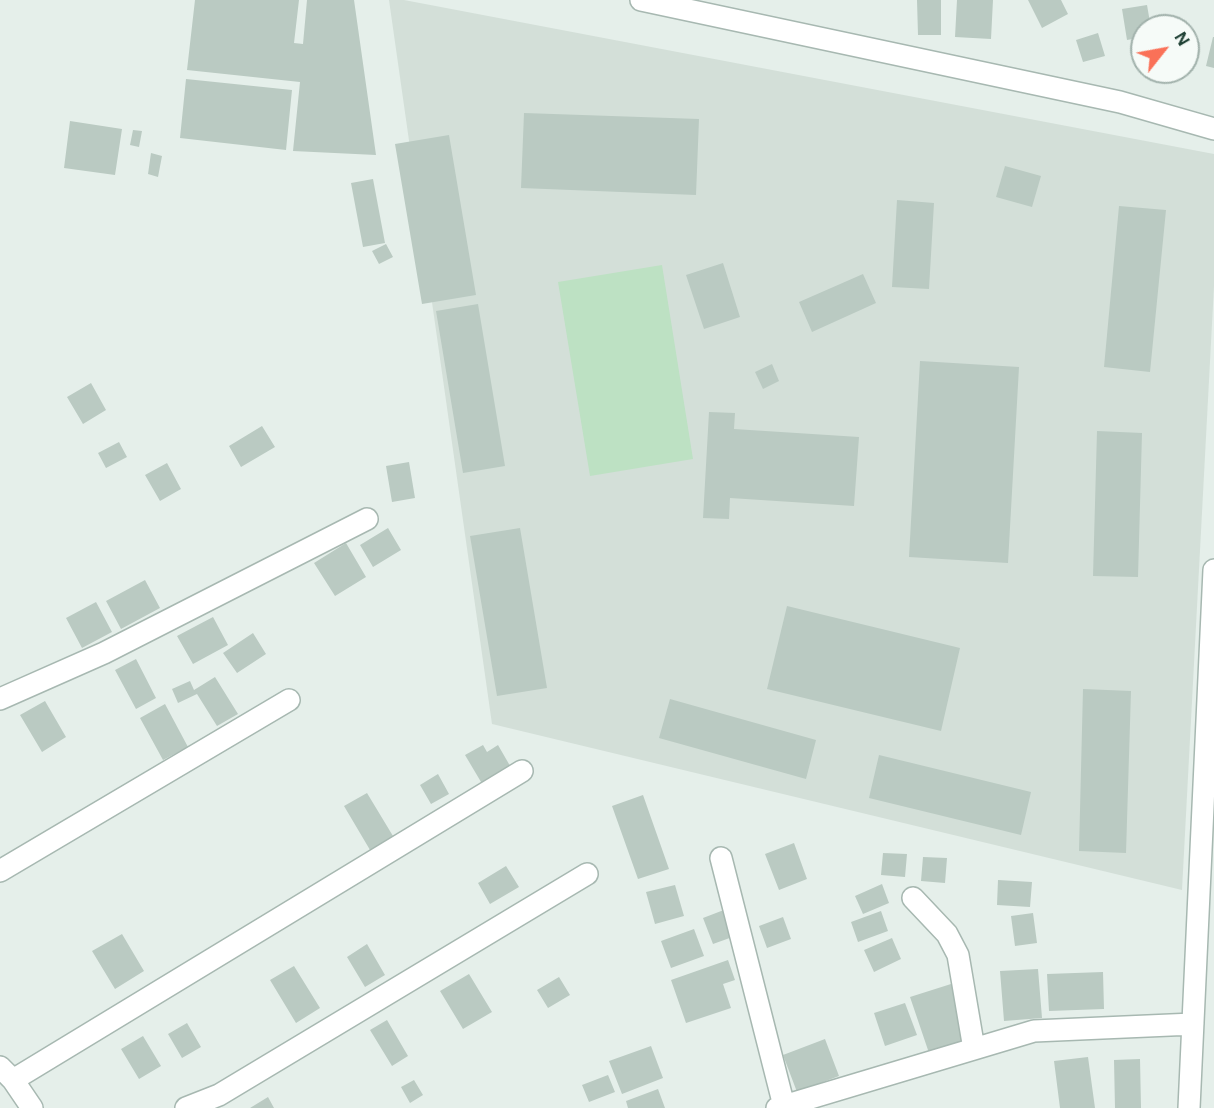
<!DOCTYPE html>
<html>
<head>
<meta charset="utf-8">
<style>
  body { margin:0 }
  #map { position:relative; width:1214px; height:1108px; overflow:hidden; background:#e5efea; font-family:"Alegreya Sans",sans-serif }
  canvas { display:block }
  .north { position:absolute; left:1130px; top:14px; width:70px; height:70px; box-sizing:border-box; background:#f6fbf8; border:2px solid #a1b1ab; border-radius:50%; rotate:59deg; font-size:19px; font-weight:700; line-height:28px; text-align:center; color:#224337 }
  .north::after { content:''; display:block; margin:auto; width:24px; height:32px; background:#fa7158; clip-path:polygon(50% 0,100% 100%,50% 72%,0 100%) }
</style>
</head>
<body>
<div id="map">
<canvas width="1214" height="1108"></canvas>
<div class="north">N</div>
</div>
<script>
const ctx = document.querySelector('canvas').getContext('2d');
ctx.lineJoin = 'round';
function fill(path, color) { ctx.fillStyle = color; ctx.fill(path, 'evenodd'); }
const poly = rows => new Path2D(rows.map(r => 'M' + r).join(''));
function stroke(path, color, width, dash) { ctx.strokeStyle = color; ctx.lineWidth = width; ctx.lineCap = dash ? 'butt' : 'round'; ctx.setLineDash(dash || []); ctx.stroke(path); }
fill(poly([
  [389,0,404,0,1214,154,1214,286,1182,890,492,724]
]), '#d3dfd8');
fill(poly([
  [662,265,693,459,590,476,558,282]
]), '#bde1c3');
fill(poly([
  [195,0,299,0,294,43,303,44,307,0,354,0,376,155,293,151,300,82,187,70],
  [917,0,941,0,941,35,918,35],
  [957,0,993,0,991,39,955,37],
  [1028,0,1061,0,1068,14,1042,28],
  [1147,5,1151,28,1144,28,1144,37,1127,40,1122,9],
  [1098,33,1105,56,1083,62,1076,40],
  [1186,36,1199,42,1188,66,1186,65],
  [1213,37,1214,37,1214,68,1206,66],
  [186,79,292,90,286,150,180,138],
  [524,113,699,119,696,195,521,188],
  [70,121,122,129,115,175,64,168],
  [133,130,142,131,139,147,130,145],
  [449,135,476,295,422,304,395,144],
  [151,153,162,156,158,177,148,174],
  [1005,166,1041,176,1032,207,996,197],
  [373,179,385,243,363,247,351,183],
  [897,200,934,203,929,289,892,287],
  [1119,206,1166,210,1150,372,1104,367],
  [386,244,393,257,379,264,372,251],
  [723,263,740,317,704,329,686,275],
  [863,274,876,303,812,332,799,302],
  [478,304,505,466,463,473,436,311],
  [920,361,1019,367,1008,563,909,557],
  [772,364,779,381,763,389,755,372],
  [91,383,106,410,83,424,67,397],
  [709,412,735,413,734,429,859,437,854,506,730,498,729,519,703,518],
  [262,426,275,447,241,467,229,446],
  [1097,431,1142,433,1138,577,1093,576],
  [119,442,127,457,106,468,98,453],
  [409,462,415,498,392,502,386,466],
  [167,463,181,489,160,501,145,475],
  [388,528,401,550,373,567,360,545],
  [520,528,547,688,497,696,470,536],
  [346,543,366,577,335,596,314,563],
  [145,580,160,608,121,629,106,601],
  [96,602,112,632,82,648,66,618],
  [787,606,960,648,941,731,767,689],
  [213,617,228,645,193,664,177,636],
  [253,633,266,654,237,673,223,653],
  [136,659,156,698,136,709,115,670],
  [215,677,238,714,217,726,197,694,178,703,172,689,190,681,194,690],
  [1083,689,1131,691,1126,853,1079,851],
  [670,699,816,740,806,779,659,738],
  [45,701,66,737,42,752,20,715],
  [165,704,188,747,163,760,140,718],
  [483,745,487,752,498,745,513,771,484,787,465,755],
  [879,755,1031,792,1021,835,869,798],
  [438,774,449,794,431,804,420,785],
  [367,793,396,841,373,855,344,806],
  [643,795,669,869,638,879,612,806],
  [794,843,807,879,779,890,765,854],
  [883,853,907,854,905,877,881,875],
  [923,857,947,858,945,883,921,881],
  [506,866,519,887,490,904,478,883],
  [998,880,1032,882,1030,907,997,905],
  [882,884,889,903,863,914,855,896],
  [675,885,684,916,655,924,646,892],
  [729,908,738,935,713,944,703,918],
  [881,911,888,931,858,942,851,922],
  [1033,913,1037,943,1015,946,1011,916],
  [783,917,791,939,767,948,759,926],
  [694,929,704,956,671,968,661,941],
  [122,934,144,971,115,989,92,951],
  [892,938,901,959,874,972,864,950],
  [367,944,385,975,365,987,347,957],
  [728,960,735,980,723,984,731,1008,686,1023,671,980],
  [294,966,320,1008,296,1023,270,980],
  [1038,969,1042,1018,1004,1021,1000,971],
  [1103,972,1104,1009,1049,1011,1047,974],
  [469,974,492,1012,463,1029,440,991],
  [559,977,570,995,548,1008,537,990],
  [951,984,970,1039,929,1053,910,997],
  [905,1003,917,1035,885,1046,874,1013],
  [387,1020,408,1056,392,1066,370,1030],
  [187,1023,201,1047,182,1058,168,1034],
  [143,1036,161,1066,139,1079,121,1049],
  [825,1039,839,1076,797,1092,783,1055],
  [651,1046,663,1078,622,1094,609,1061],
  [1088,1057,1095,1108,1060,1108,1054,1061],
  [1140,1059,1141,1108,1115,1108,1114,1060],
  [608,1075,615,1092,589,1102,582,1085],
  [414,1080,423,1095,410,1103,401,1087],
  [658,1089,665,1108,628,1108,626,1101],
  [268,1097,274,1108,250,1108]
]), '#bacac2');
const street = poly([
  [641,0,1120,102,1214,129],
  [0,699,104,653,367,519],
  [721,858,784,1106],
  [0,871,289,700],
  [913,898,947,934,958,955,974,1049],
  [0,1067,13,1080,32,1108],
  [13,1080,522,771],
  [186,1108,219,1095,587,874],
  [777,1108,1034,1031,1193,1024],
  [1189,1108,1214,570]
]);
stroke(street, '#a7b8b1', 24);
stroke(street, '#fff', 21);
</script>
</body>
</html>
